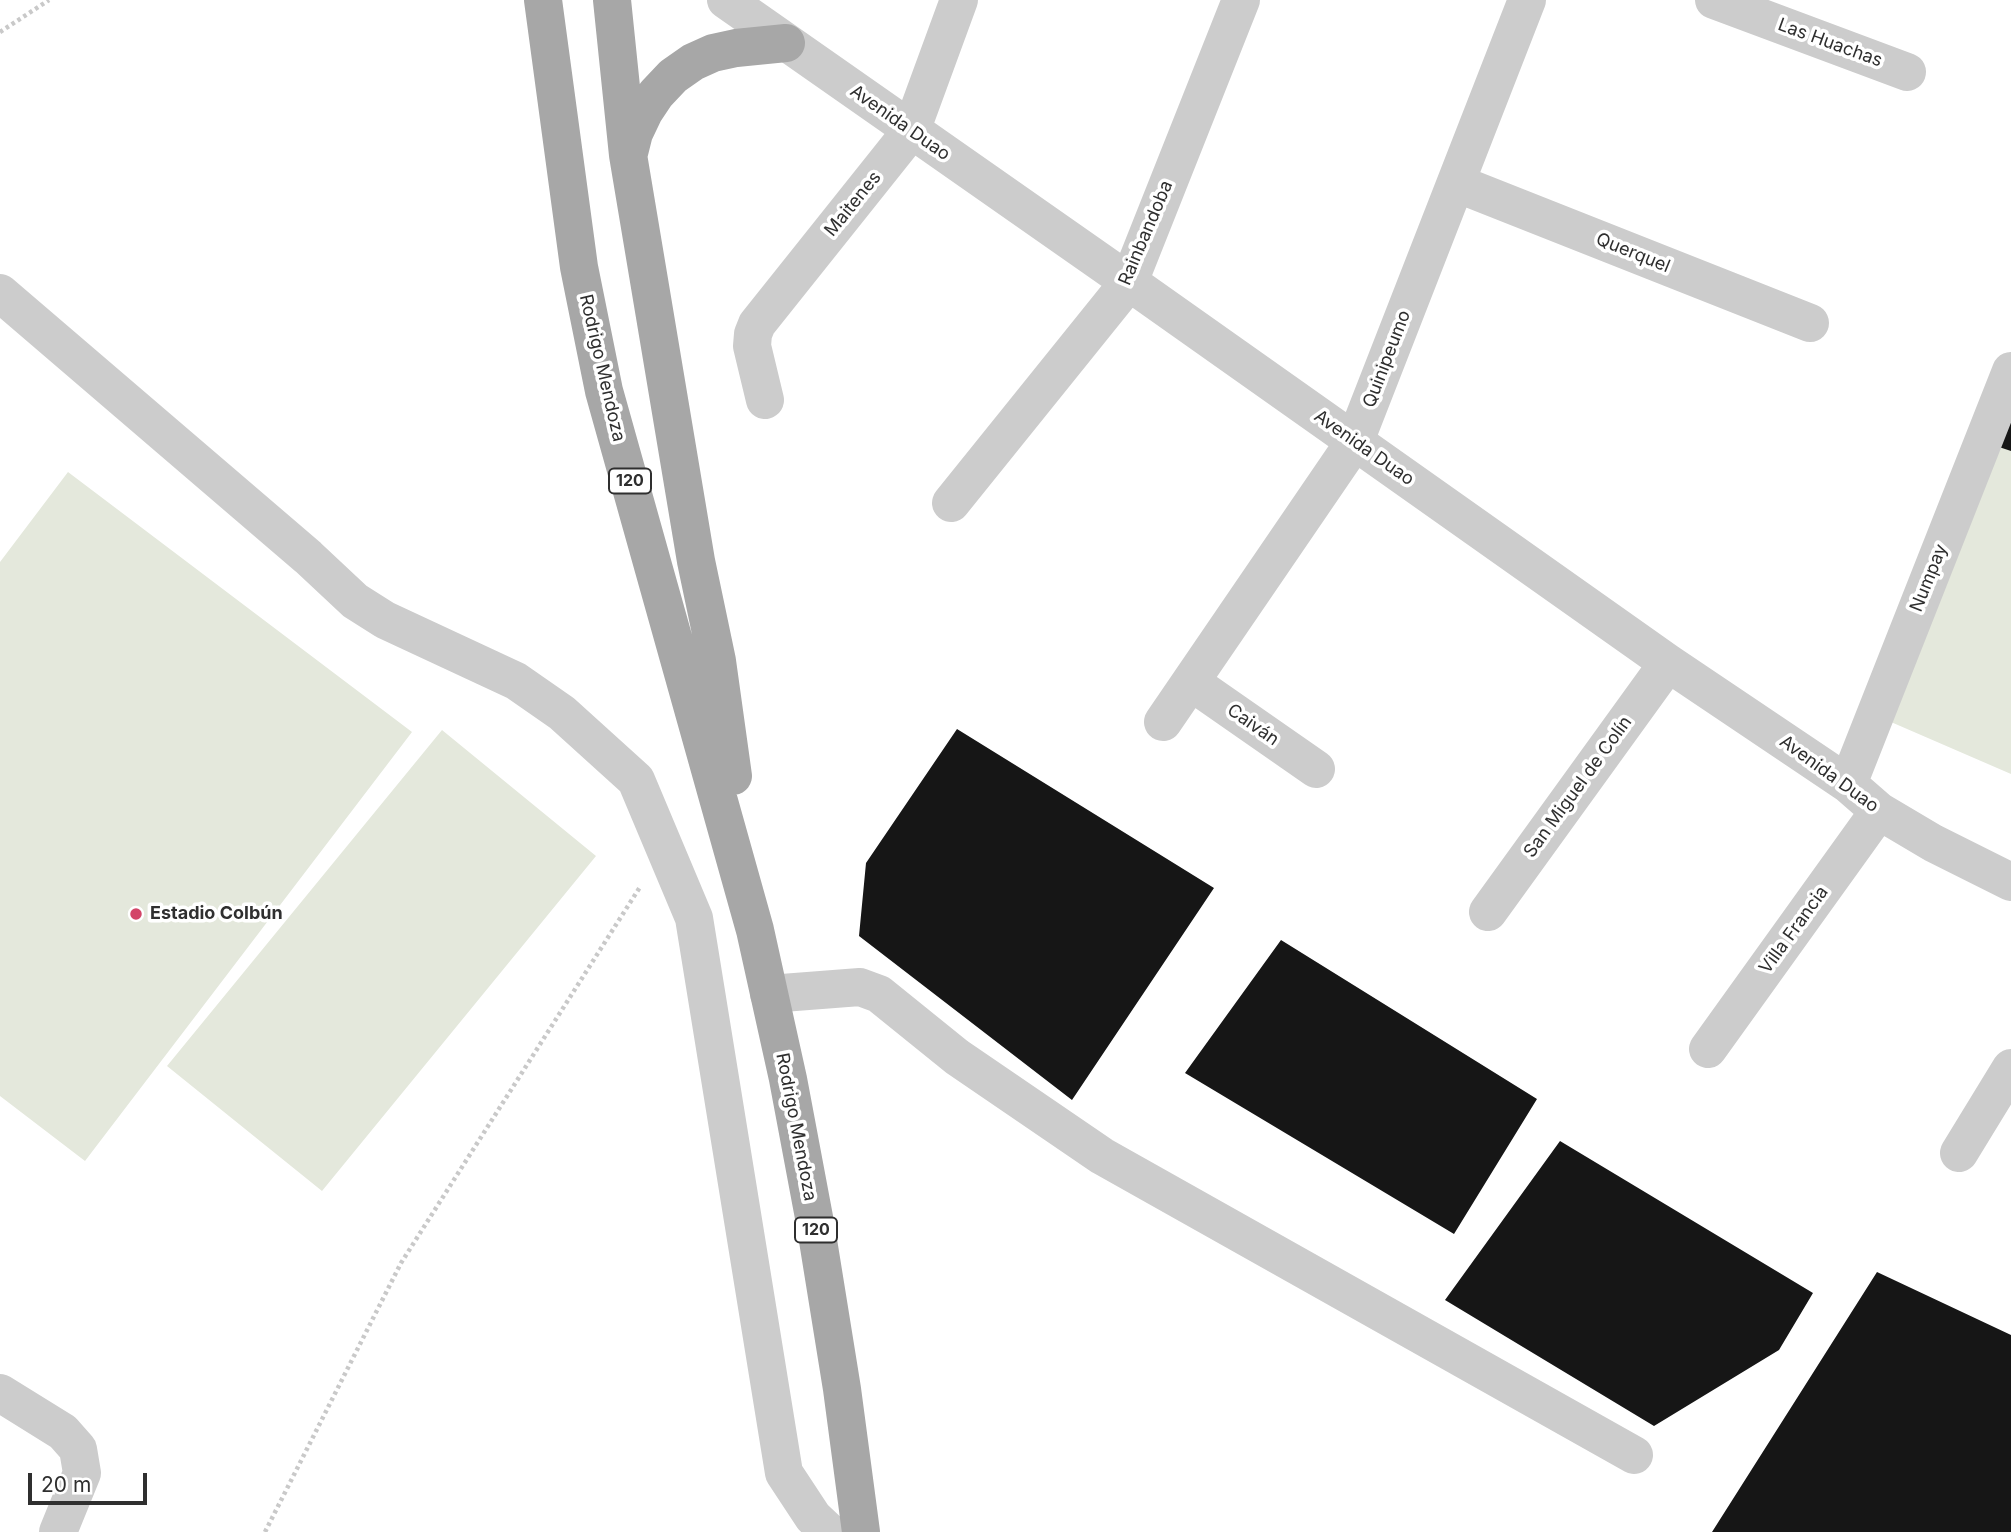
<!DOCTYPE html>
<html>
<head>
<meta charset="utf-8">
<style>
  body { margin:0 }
  #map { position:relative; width:2011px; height:1532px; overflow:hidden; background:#fff; font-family:Inter,sans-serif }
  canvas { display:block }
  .scale { position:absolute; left:28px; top:1473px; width:119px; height:32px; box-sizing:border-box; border:4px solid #2f2f2f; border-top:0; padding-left:9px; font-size:21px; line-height:24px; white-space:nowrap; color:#2f2f2f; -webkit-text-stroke:5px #fff; paint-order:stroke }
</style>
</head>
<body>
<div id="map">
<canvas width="2011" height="1532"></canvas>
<div class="scale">20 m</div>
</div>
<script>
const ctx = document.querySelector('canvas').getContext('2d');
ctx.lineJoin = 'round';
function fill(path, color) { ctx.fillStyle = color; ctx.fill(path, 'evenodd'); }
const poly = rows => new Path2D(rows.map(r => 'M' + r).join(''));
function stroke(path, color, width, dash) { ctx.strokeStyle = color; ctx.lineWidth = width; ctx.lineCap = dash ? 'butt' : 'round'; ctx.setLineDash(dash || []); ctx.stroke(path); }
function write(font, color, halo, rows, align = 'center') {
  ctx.font = font + ' Inter,sans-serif'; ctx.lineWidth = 7; ctx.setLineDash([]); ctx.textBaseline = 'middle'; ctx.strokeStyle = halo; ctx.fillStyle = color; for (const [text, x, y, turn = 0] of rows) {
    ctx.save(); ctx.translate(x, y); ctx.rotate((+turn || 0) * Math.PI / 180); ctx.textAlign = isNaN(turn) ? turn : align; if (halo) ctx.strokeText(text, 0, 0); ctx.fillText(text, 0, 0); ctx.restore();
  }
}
fill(poly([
  [2011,404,2011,774,1884,719],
  [68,472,412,732,85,1161,0,1096,0,562],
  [442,730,596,856,322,1191,167,1066]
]), '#e4e8dc');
fill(poly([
  [2011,413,2011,451,1996,446],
  [957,729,1214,888,1072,1100,859,936,866,863],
  [1281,940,1537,1099,1454,1234,1185,1073],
  [1560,1141,1813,1293,1779,1350,1654,1426,1445,1300],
  [1877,1272,2011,1335,2011,1532,1712,1532]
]), '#161616');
stroke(poly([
  [0,32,49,0],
  [265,1532,401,1263,640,887]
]), '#c9c9c9', 4.5, [3.5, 3.5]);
stroke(poly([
  [726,0,1129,282,1668,663,1848,784,1879,811,1933,843,2011,882],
  [1714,0,1907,72],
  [1456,183,1810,323],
  [0,293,308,557,355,601,385,620,516,681,562,713,636,780,694,918,784,1473,813,1517,829,1532],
  [765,400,752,346,753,334,757,324,911,131,959,0],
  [951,503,1129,282,1241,0],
  [1191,682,1316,769],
  [1163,722,1355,441,1527,0],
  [1848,784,2011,371],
  [1488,912,1668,663],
  [769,994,860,987,879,994,957,1057,1102,1156,1634,1455],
  [1708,1049,1879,811],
  [1959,1153,2011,1068],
  [0,1393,63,1432,78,1449,82,1473,58,1532]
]), '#ccc', 38);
stroke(poly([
  [543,0,579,267,604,391,755,930,788,1079,816,1228,842,1389,861,1532],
  [612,0,628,155,696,561,717,661,733,776],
  [629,153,634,133,644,112,656,94,673,76,693,62,713,53,736,48,786,43]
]), '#a7a7a7', 38);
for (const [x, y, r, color] of [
  [136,914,7,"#d34568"]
]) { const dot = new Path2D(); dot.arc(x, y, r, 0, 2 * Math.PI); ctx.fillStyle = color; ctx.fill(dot); stroke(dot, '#fff', 2.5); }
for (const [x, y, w] of [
  [630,481,42],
  [816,1230,42]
]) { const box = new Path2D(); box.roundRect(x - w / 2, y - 12.5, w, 25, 5); ctx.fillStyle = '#fff'; ctx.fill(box); stroke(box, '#2f2f2f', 2); }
write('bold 16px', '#2f2f2f', null, [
  ["120",630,481],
  ["120",816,1230]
]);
write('18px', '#2f2f2f', '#fff', [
  ["Las Huachas",1830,43,20],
  ["Avenida Duao",900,123,35],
  ["Maitenes",853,204,-51],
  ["Rainbandoba",1146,233,-67],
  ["Querquel",1633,253,22],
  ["Quinipeumo",1387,359,-69],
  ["Rodrigo Mendoza",602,368,77],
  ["Avenida Duao",1364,448,35],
  ["Numpay",1929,578,-68],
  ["Caiván",1253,725,35],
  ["Avenida Duao",1829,774,36],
  ["San Miguel de Colín",1578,787,-54],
  ["Villa Francia",1794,930,-54],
  ["Rodrigo Mendoza",796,1127,79]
]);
write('bold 18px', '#2f2f2f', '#fff', [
  ["Estadio Colbún",150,914]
], 'left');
</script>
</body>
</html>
